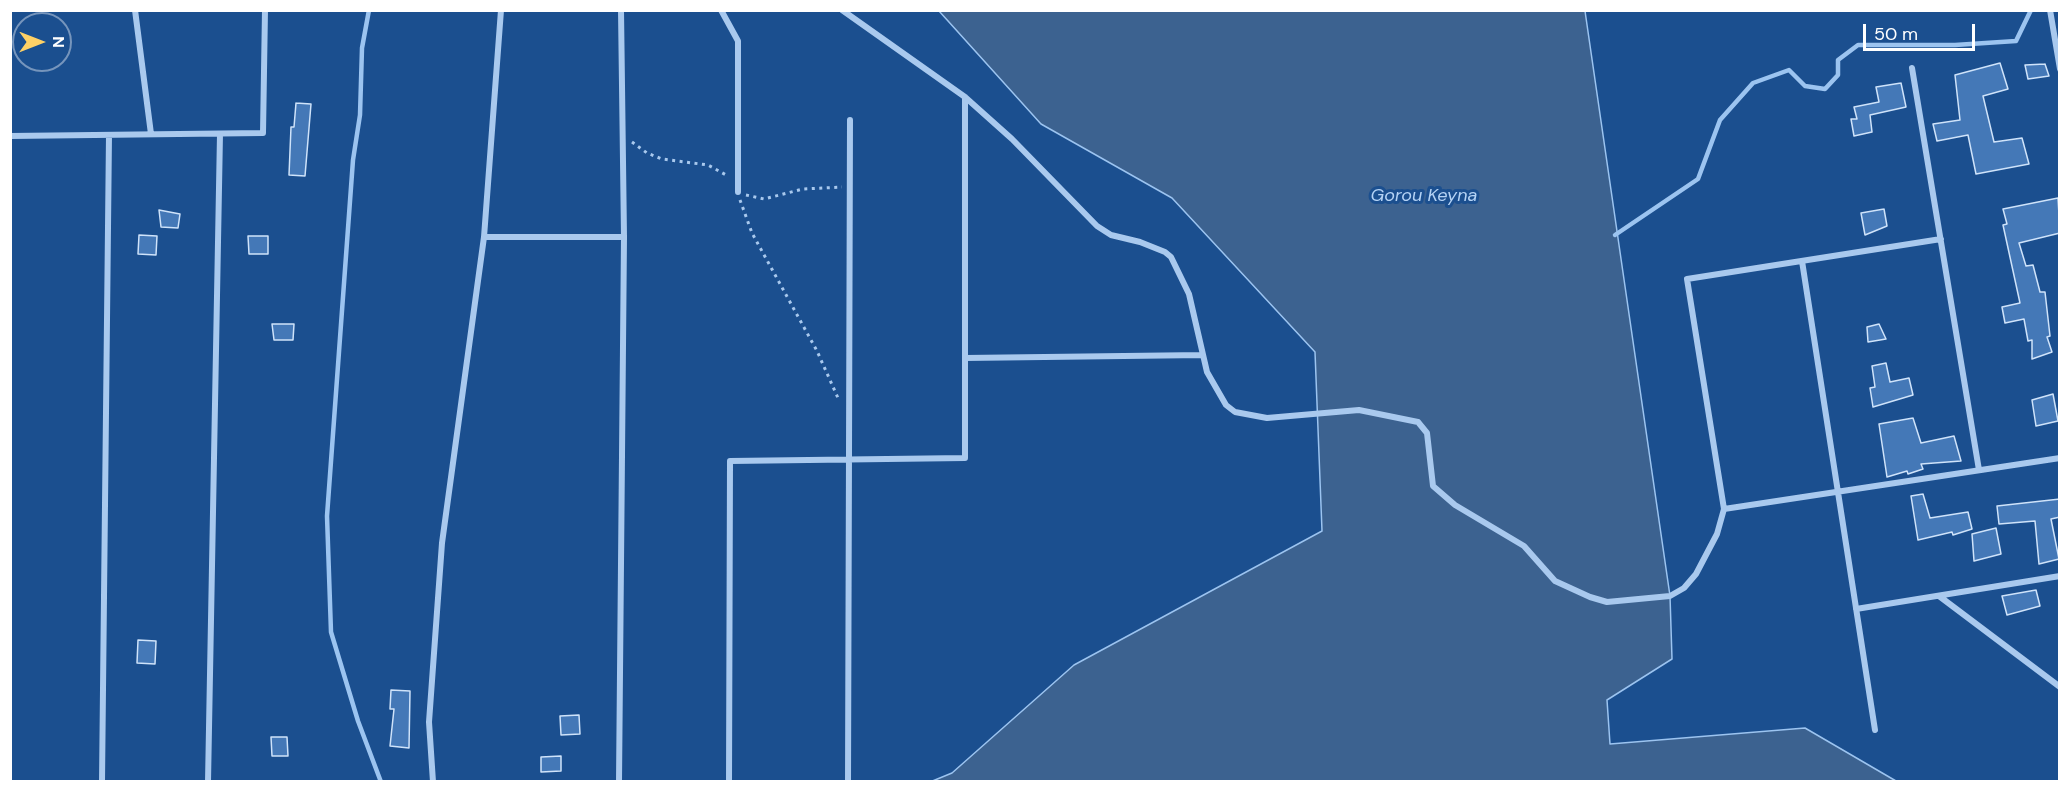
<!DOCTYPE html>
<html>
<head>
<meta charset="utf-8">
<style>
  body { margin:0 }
  #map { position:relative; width:2070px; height:792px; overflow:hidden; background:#1b4f8f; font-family:"DM Sans",sans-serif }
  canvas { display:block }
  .frame { position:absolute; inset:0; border:12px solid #fff; pointer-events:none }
  .north { position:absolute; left:12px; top:12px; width:60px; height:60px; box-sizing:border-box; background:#1b4f8f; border:2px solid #7695bc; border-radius:50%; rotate:90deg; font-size:16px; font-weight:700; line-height:24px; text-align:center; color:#fff }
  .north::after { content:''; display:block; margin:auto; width:21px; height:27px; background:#ffd166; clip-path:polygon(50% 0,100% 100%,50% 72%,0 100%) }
  .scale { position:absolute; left:1863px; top:24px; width:112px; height:27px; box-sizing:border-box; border:3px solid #fff; border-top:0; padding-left:8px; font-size:18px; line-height:21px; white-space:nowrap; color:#fff; -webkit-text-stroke:4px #1b4f8f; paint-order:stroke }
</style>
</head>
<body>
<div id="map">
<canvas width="2070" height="792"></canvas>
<div class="frame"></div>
<div class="north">N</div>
<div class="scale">50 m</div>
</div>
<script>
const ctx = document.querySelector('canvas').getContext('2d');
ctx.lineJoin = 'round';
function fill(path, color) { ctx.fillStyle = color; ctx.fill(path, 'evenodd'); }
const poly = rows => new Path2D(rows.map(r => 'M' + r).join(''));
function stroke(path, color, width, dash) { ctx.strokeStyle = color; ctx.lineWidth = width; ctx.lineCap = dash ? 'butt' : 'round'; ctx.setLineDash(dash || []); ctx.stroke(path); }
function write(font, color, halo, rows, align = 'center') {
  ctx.font = font + ' "DM Sans",sans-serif'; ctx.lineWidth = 6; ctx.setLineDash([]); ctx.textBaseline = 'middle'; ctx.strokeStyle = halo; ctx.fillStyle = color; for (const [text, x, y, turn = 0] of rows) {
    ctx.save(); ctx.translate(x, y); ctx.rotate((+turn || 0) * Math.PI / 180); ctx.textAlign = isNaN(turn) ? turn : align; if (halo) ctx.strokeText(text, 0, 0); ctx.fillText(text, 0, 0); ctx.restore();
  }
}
const water = poly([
  [939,11,1585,11,1670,596,1672,659,1607,700,1610,744,1805,728,1896,781,930,782,952,773,1074,665,1322,531,1315,352,1172,198,1041,124,939,11]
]);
fill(water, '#3c6290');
stroke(water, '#9cc4f0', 1.5);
stroke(poly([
  [369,10,362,48,360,115,353,160,327,516,331,632,358,721,381,782],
  [1615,235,1698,179,1720,120,1753,83,1789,70,1805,86,1825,89,1838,75,1838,60,1858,45,1955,45,2016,41,2031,10]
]), '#9cc4f0', 4.5);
const building = poly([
  [2000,63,2008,89,1983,96,1994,142,2022,138,2029,164,1976,174,1968,135,1937,141,1933,124,1960,120,1955,75,2000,63],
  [2045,64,2049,76,2028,79,2025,65,2045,64],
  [1901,83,1906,107,1870,115,1872,132,1854,136,1851,119,1857,119,1854,107,1879,102,1876,87,1901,83],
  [296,103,311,104,305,176,289,175,291,127,294,127,296,103],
  [2058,198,2060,233,2019,243,2026,266,2033,265,2040,292,2045,292,2050,336,2047,337,2052,352,2032,359,2032,340,2028,341,2024,319,2005,323,2002,307,2020,303,2003,225,2007,224,2003,209,2058,198],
  [1884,209,1887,226,1865,235,1861,213,1884,209],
  [159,210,180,214,178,228,161,227,159,210],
  [139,235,157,236,156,255,138,254,139,235],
  [248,236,268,236,268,254,249,254,248,236],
  [272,324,294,324,293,340,274,340,272,324],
  [1879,324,1886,339,1868,342,1867,327,1879,324],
  [1886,363,1890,382,1909,378,1913,395,1873,407,1870,388,1875,387,1872,366,1886,363],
  [2053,394,2058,421,2036,426,2032,400,2053,394],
  [1913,418,1921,443,1954,436,1961,461,1921,464,1923,469,1908,474,1907,471,1887,477,1879,424,1913,418],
  [1923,494,1930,518,1968,512,1972,529,1953,535,1952,532,1918,540,1911,496,1923,494],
  [2060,499,2060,517,2051,519,2059,559,2039,564,2035,521,1999,524,1997,506,2060,499],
  [1996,528,2001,554,1974,561,1972,534,1996,528],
  [2036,590,2040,606,2007,615,2002,596,2036,590],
  [138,640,156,641,155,664,137,663,138,640],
  [391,690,410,691,409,748,390,746,394,709,390,709,391,690],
  [579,715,580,734,561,735,560,716,579,715],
  [271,737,287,737,288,756,272,756,271,737],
  [561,756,561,771,541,772,541,757,561,756]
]);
fill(building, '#4478b7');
stroke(building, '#cfe3fa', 1.5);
stroke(poly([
  [632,142,647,153,662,159,708,165,728,176],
  [746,195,764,199,803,189,842,187],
  [740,200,752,233,817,351,838,398]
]), '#a9c9ee', 3, [3, 4.5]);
stroke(poly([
  [135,10,151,134],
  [721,10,738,41,738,192],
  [842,10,965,97,1012,139,1097,226,1111,235,1140,242,1165,252,1171,257,1189,294,1207,372,1226,405,1235,412,1267,418,1359,410,1418,422,1427,433,1433,486,1455,505,1524,546,1555,581,1590,597,1607,602,1670,596,1684,588,1696,574,1717,534,1724,509,1687,279,1941,239],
  [2050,10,2060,69],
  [1912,68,1979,470],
  [10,136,263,133,265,10],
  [484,237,624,237],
  [1802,261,1875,730],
  [965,358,1203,355],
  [1724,509,2060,458],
  [1939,596,2060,687],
  [1856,609,2060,576],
  [102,782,109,135],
  [208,782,220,134],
  [433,782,429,722,442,543,484,237,501,10],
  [619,782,624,237,621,10],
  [729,782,730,461,965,458,965,97],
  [848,782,850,120]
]), '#a9c9ee', 6);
write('italic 18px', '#b5d3f5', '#1b4f8f', [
  ["Gorou Keyna",1424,196]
]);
</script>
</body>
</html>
